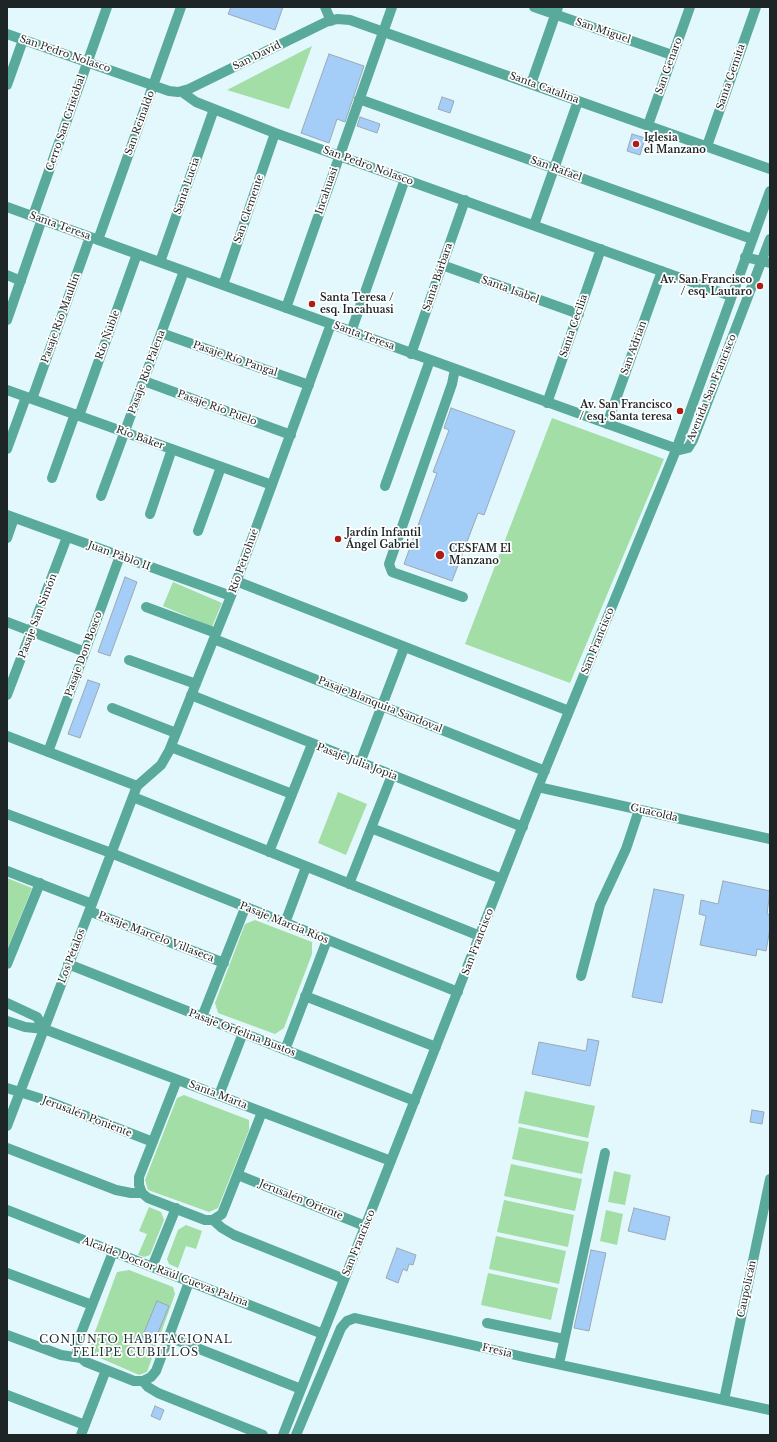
<!DOCTYPE html>
<html>
<head>
<meta charset="utf-8">
<style>
  body { margin:0 }
  #map { position:relative; width:777px; height:1442px; overflow:hidden; background:#e3f8fd; font-family:"Libre Baskerville",serif }
  canvas { display:block }
  .frame { position:absolute; inset:0; border:8px solid #1e2527; pointer-events:none }
</style>
</head>
<body>
<div id="map">
<canvas width="777" height="1442"></canvas>
<div class="frame"></div>
</div>
<script>
const ctx = document.querySelector('canvas').getContext('2d');
ctx.lineJoin = 'round';
function fill(path, color) { ctx.fillStyle = color; ctx.fill(path, 'evenodd'); }
const poly = rows => new Path2D(rows.map(r => 'M' + r).join(''));
function stroke(path, color, width, dash) { ctx.strokeStyle = color; ctx.lineWidth = width; ctx.lineCap = dash ? 'butt' : 'round'; ctx.setLineDash(dash || []); ctx.stroke(path); }
function write(font, color, halo, rows, align = 'center') {
  ctx.font = font + ' "Libre Baskerville",serif'; ctx.lineWidth = 3.5; ctx.setLineDash([]); ctx.textBaseline = 'middle'; ctx.strokeStyle = halo; ctx.fillStyle = color; for (const [text, x, y, turn = 0] of rows) {
    ctx.save(); ctx.translate(x, y); ctx.rotate((+turn || 0) * Math.PI / 180); ctx.textAlign = isNaN(turn) ? turn : align; if (halo) ctx.strokeText(text, 0, 0); ctx.fillText(text, 0, 0); ctx.restore();
  }
}
fill(poly([
  [312,46,289,109,227,90],
  [552,418,664,459,570,683,465,644],
  [173,582,222,603,212,627,163,606],
  [338,792,367,804,346,855,318,843],
  [7,878,32,888,7,950],
  [255,920,312,942,312,954,284,1028,275,1034,218,1013,215,1003,245,924],
  [525,1091,595,1106,588,1138,518,1123],
  [184,1095,249,1120,249,1130,218,1208,209,1212,148,1190,145,1180,177,1098],
  [519,1127,589,1142,582,1174,512,1159],
  [511,1164,582,1179,575,1211,504,1196],
  [614,1171,631,1175,625,1205,608,1202],
  [504,1200,574,1215,568,1247,497,1232],
  [149,1207,161,1212,164,1220,150,1255,144,1257,138,1255,147,1234,139,1231],
  [606,1210,623,1214,617,1245,600,1241],
  [186,1225,202,1231,196,1249,186,1246,178,1268,169,1264,167,1259,178,1230],
  [496,1236,566,1251,559,1284,489,1269],
  [129,1270,173,1287,175,1294,147,1372,139,1375,91,1354,89,1348,117,1272],
  [488,1273,558,1288,551,1320,481,1305]
]), '#a2dea5');
const building = poly([
  [231,7,283,7,275,30,228,14,231,7],
  [329,54,364,66,345,122,337,119,329,143,301,133,329,54],
  [442,97,454,101,450,113,438,109,442,97],
  [360,117,380,124,377,133,357,126,360,117],
  [632,134,645,138,640,155,627,151,632,134],
  [451,408,515,431,484,515,478,513,452,581,404,564,437,473,433,472,449,430,444,428,451,408],
  [125,577,137,582,110,656,98,652,125,577],
  [88,680,100,684,80,738,68,734,88,680],
  [723,881,770,891,767,914,770,915,770,929,766,951,757,949,756,956,700,945,706,916,699,914,701,900,718,904,723,881],
  [654,889,684,895,662,1003,632,997,654,889],
  [588,1039,599,1041,590,1086,532,1074,539,1042,586,1051,588,1039],
  [752,1110,764,1112,762,1124,750,1122,752,1110],
  [634,1208,670,1217,665,1240,628,1231,634,1208],
  [397,1248,416,1255,413,1265,409,1264,407,1271,403,1269,398,1283,386,1278,397,1248],
  [591,1250,606,1253,589,1331,574,1328,591,1250],
  [157,1301,169,1306,152,1347,140,1342,157,1301],
  [155,1406,164,1410,160,1420,151,1416,155,1406]
]);
fill(building, '#a4cdf7');
stroke(building, '#9ca8b4', 1);
stroke(poly([
  [325,7,331,21],
  [534,7,672,55],
  [7,34,169,91,178,92,189,89,326,22,337,19,350,20,770,169],
  [531,84,558,7],
  [7,85,23,40],
  [182,92,196,102,275,133,731,296],
  [359,99,752,239],
  [648,125,690,7],
  [707,146,756,7],
  [7,207,680,450,688,448,693,440,770,239],
  [33,216,107,7],
  [534,225,578,101],
  [98,240,181,7],
  [745,257,770,263],
  [160,262,214,109],
  [442,265,579,314],
  [7,275,21,281],
  [223,285,275,133],
  [286,308,392,7],
  [7,320,42,219],
  [351,332,405,179],
  [161,333,309,385],
  [411,354,465,200],
  [455,369,452,384,389,564,392,572,463,597],
  [144,381,291,435],
  [7,390,272,485],
  [32,399,90,237],
  [547,403,601,249],
  [79,416,137,254],
  [607,424,662,271],
  [7,449,26,397],
  [52,478,75,414],
  [385,486,430,360],
  [101,496,184,271],
  [150,514,172,449],
  [7,515,231,596],
  [198,531,221,467],
  [7,538,14,518],
  [236,581,569,711],
  [146,607,216,633],
  [7,622,85,652],
  [214,639,545,771],
  [129,660,196,684],
  [7,695,67,537],
  [191,695,523,827],
  [112,708,176,733],
  [7,736,137,786],
  [171,747,292,794],
  [48,752,120,556],
  [360,763,404,648],
  [538,787,770,839],
  [133,797,480,936],
  [7,814,111,853,458,992],
  [371,828,502,879],
  [269,852,312,744],
  [7,871,92,904],
  [349,884,392,775],
  [89,911,224,963],
  [285,923,306,867],
  [7,964,40,883],
  [68,964,415,1101],
  [581,976,600,905,626,849,639,810],
  [305,996,436,1047],
  [7,1003,37,1017,44,1029],
  [202,1017,245,908],
  [7,1021,25,1027,44,1029,391,1161],
  [285,1050,327,940],
  [177,1080,139,1177,139,1185,142,1193,148,1198,205,1220,213,1220,222,1214,262,1112],
  [7,1088,42,1099,153,1142],
  [219,1095,243,1033],
  [7,1126,137,786,161,765,169,751,231,596,331,324],
  [7,1148,116,1190,131,1193,142,1193],
  [238,1175,365,1226],
  [7,1210,323,1334],
  [213,1220,222,1228,234,1235,344,1279],
  [152,1267,176,1208],
  [7,1273,92,1305],
  [487,1323,564,1339],
  [7,1335,61,1355,81,1358,86,1362,134,1381,143,1381,151,1377,156,1371,189,1282],
  [169,1337,301,1389],
  [81,1358,77,1350,78,1341,113,1252],
  [559,1364,605,1153],
  [143,1381,148,1387,158,1393,263,1435],
  [7,1395,85,1425],
  [724,1400,770,1179],
  [81,1435,106,1370],
  [283,1435,538,787,676,450,770,191],
  [296,1435,341,1328,347,1321,355,1318,524,1357,770,1410]
]), '#5aaa9b', 10);
for (const [x, y, r, color] of [
  [636,144,4,"#ad1c17"],
  [760,286,4,"#ad1c17"],
  [312,304,4,"#ad1c17"],
  [680,411,4,"#ad1c17"],
  [338,539,4,"#ad1c17"],
  [440,555,5,"#ad1c17"]
]) { const dot = new Path2D(); dot.arc(x, y, r, 0, 2 * Math.PI); ctx.fillStyle = color; ctx.fill(dot); stroke(dot, '#fff', 1.5); }
write('10px', '#1e2527', '#fff', [
  ["San Miguel",603,31,19],
  ["San Pedro Nolasco",65,54,19],
  ["San David",257,56,-26],
  ["San Genaro",669,66,-70],
  ["Santa Gemita",731,77,-71],
  ["Santa Catalina",544,88,20],
  ["Cerro San Cristóbal",66,123,-71],
  ["San Reinaldo",140,123,-70],
  ["San Pedro Nolasco",368,166,20],
  ["San Rafael",556,169,20],
  ["Santa Lucia",187,186,-71],
  ["Incahuasi",327,191,-71],
  ["San Clemente",249,209,-71],
  ["Santa Teresa",60,226,20],
  ["Santa Bárbara",438,277,-71],
  ["Santa Isabel",510,290,20],
  ["Pasaje Río Maullín",61,318,-70],
  ["Santa Cecilia",574,326,-71],
  ["Río Ñuble",108,335,-70],
  ["Santa Teresa",364,336,20],
  ["San Adrian",634,348,-70],
  ["Pasaje Río Pangal",235,359,19],
  ["Pasaje Río Palena",147,372,-70],
  ["Avenida San Francisco",712,388,-68],
  ["Pasaje Río Puelo",217,408,20],
  ["Río Baker",140,438,20],
  ["Juan Pablo II",119,556,20],
  ["Río Petrohué",244,561,-70],
  ["Pasaje San Simón",38,616,-69],
  ["San Francisco",598,641,-68],
  ["Pasaje Don Bosco",84,654,-70],
  ["Pasaje Blanquita Sandoval",380,705,22],
  ["Pasaje Julia Jopia",357,762,21],
  ["Guacolda",654,813,13],
  ["Pasaje Marcia Ríos",284,923,22],
  ["Pasaje Marcelo Villaseca",156,937,21],
  ["San Francisco",478,942,-69],
  ["Los Pétalos",72,956,-69],
  ["Pasaje Orfelina Bustos",242,1033,21],
  ["Santa Marta",218,1095,21],
  ["Jerusalén Poniente",87,1117,21],
  ["Jerusalén Oriente",301,1200,22],
  ["San Francisco",359,1243,-68],
  ["Alcalde Doctor Raúl Cuevas Palma",165,1272,21],
  ["Caupolicán",747,1289,-78],
  ["Fresia",497,1351,13]
]);
write('bold 10px', '#1e2527', '#fff', [
  ["Iglesia",644,138],
  ["el Manzano",644,150],
  ["Av. San Francisco",752,280,"right"],
  ["/ esq. Lautaro",752,292,"right"],
  ["Santa Teresa /",320,298],
  ["esq. Incahuasi",320,310],
  ["Av. San Francisco",672,405,"right"],
  ["/ esq. Santa teresa",672,417,"right"],
  ["Jardín Infantil",346,533],
  ["Ángel Gabriel",346,545],
  ["CESFAM El",449,549],
  ["Manzano",449,561]
], 'left');
ctx.letterSpacing = '1px';
write('11px', '#1f2f33', '#fff', [
  ["CONJUNTO HABITACIONAL",136,1340],
  ["FELIPE CUBILLOS",136,1353]
]);
ctx.letterSpacing = '0px';
</script>
</body>
</html>
